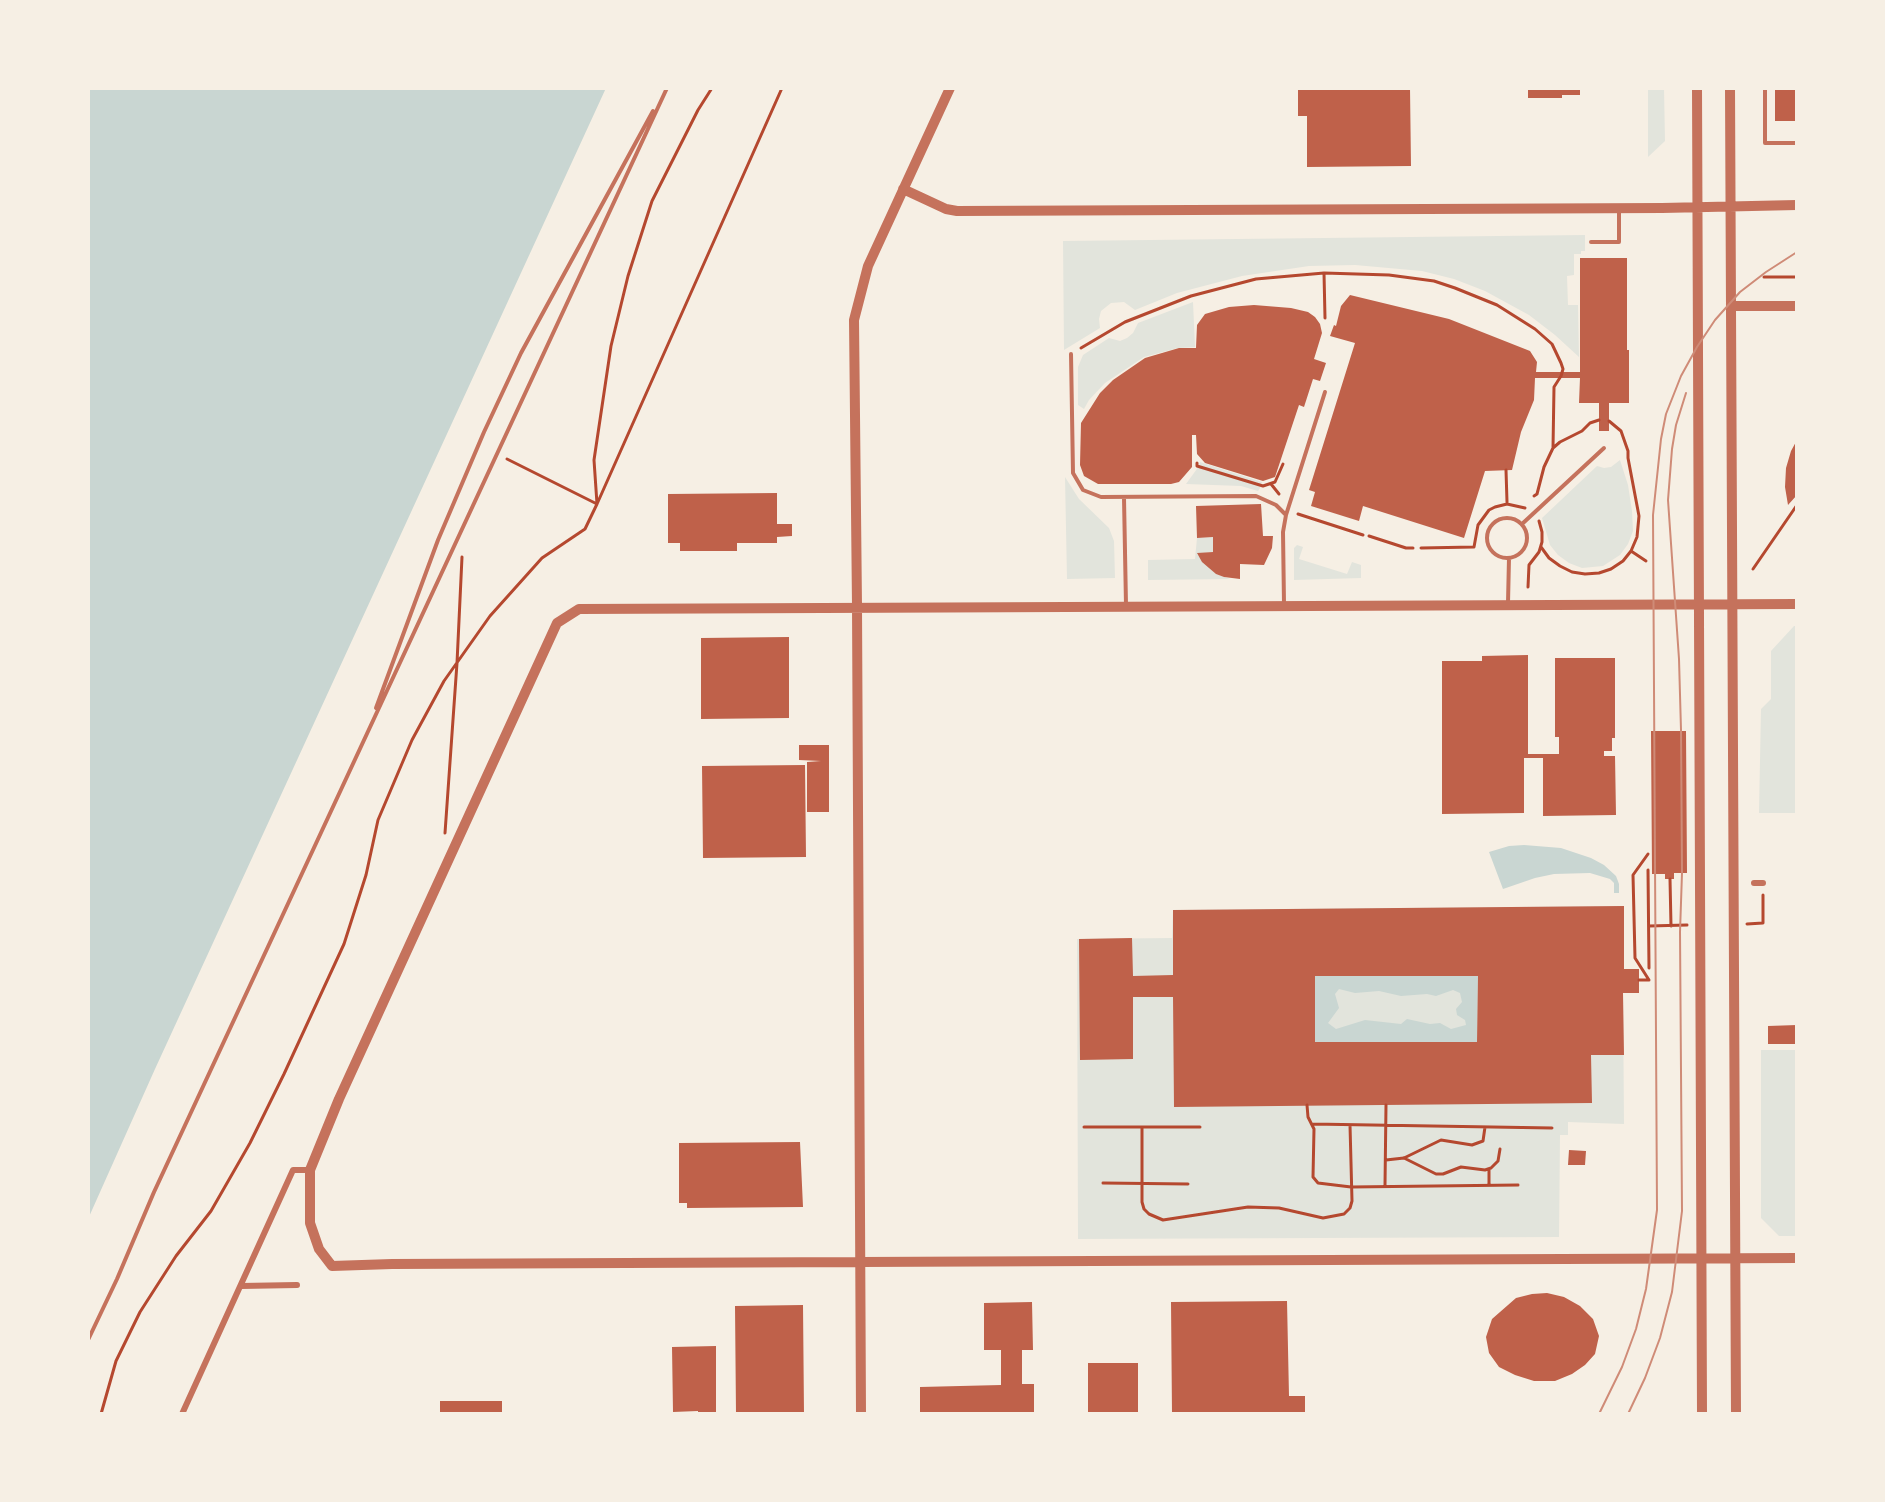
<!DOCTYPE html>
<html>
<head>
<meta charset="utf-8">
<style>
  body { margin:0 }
  #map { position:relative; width:1885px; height:1502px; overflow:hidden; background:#f6efe4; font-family:"PT Sans",sans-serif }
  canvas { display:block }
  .frame { position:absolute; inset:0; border:90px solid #f6efe4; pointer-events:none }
</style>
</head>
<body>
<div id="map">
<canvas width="1885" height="1502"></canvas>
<div class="frame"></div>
</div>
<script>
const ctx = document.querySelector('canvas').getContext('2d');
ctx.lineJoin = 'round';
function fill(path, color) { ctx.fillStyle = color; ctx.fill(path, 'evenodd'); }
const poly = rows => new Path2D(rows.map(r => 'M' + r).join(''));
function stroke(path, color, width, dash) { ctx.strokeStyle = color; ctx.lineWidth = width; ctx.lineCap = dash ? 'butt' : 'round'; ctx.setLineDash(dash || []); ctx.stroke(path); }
fill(poly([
  [1648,88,1664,88,1665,141,1648,157],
  [1585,235,1585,251,1581,251,1581,254,1574,254,1574,275,1567,276,1568,305,1578,305,1579,357,1555,335,1529,315,1485,291,1454,279,1422,271,1355,265,1309,266,1242,276,1177,293,1135,310,1124,302,1111,303,1101,311,1099,319,1100,328,1064,350,1063,241],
  [1193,302,1195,347,1178,348,1144,357,1105,383,1089,400,1084,409,1078,405,1078,367,1083,355,1109,338,1120,341,1127,338,1133,333,1138,323],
  [1620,460,1628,485,1632,511,1633,531,1628,544,1620,555,1603,566,1582,568,1569,563,1558,555,1550,545,1542,518,1597,466,1604,468,1611,467],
  [1200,462,1262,482,1260,488,1258,491,1241,486,1186,484,1199,466],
  [1065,477,1079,499,1109,528,1114,541,1115,578,1067,579],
  [1213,537,1213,552,1197,554,1216,574,1230,579,1148,580,1148,560,1195,559,1197,538],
  [1297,545,1303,547,1299,559,1347,574,1352,562,1361,565,1361,578,1294,580,1294,548],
  [1794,626,1797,626,1797,813,1759,813,1761,709,1771,699,1771,651],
  [1624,906,1624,969,1639,969,1639,993,1623,993,1624,1124,1568,1122,1568,1135,1560,1135,1559,1237,1078,1239,1077,939,1172,938,1173,910],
  [1761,1050,1797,1050,1797,1236,1779,1236,1761,1218]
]), '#e2e4dc');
fill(poly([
  [88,88,606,88,155,1069,88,1219],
  [1524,845,1561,848,1591,858,1604,865,1616,876,1619,884,1619,893,1614,893,1614,883,1610,879,1590,873,1554,874,1535,878,1503,889,1489,852,1509,846],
  [1315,976,1478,976,1477,1042,1315,1042],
  [1339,989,1355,993,1379,991,1401,996,1427,994,1436,996,1453,990,1460,993,1462,1002,1456,1009,1457,1015,1465,1020,1466,1025,1451,1029,1440,1023,1430,1024,1407,1019,1401,1024,1365,1020,1336,1029,1328,1023,1339,1008,1335,994]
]), '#c9d6d2');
fill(poly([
  [1298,88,1410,88,1411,166,1307,167,1307,116,1298,116],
  [1528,88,1580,88,1580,95,1562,95,1562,98,1528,98],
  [1775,88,1797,88,1797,121,1775,121],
  [1580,258,1627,258,1627,350,1629,350,1629,403,1609,403,1609,431,1599,431,1599,403,1579,403,1580,378,1535,378,1534,400,1521,432,1512,470,1485,471,1464,538,1363,506,1359,521,1311,506,1315,492,1309,490,1355,343,1330,336,1334,325,1336,326,1341,306,1350,295,1449,319,1530,351,1537,362,1536,372,1580,372],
  [1254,305,1291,308,1308,312,1315,317,1320,324,1322,333,1314,359,1326,363,1320,381,1313,379,1304,407,1299,405,1275,477,1263,481,1205,463,1197,454,1196,435,1192,435,1192,467,1179,482,1171,484,1098,484,1084,476,1080,465,1081,423,1100,393,1113,380,1145,358,1179,348,1196,348,1197,325,1205,314,1229,307],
  [1797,440,1797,495,1788,505,1785,487,1786,468,1791,451],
  [777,493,777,524,792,524,792,536,777,537,777,543,737,543,737,551,680,551,680,543,668,543,668,494],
  [1261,504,1263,536,1273,536,1272,548,1264,565,1240,564,1240,579,1224,577,1216,574,1202,562,1197,553,1213,552,1213,537,1197,538,1196,506],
  [789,637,789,718,701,719,701,638],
  [1528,655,1528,754,1559,754,1559,737,1555,737,1555,658,1615,658,1615,738,1612,738,1612,751,1604,751,1604,756,1615,756,1616,815,1543,816,1543,758,1524,758,1524,813,1442,814,1442,661,1482,661,1482,656],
  [1651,731,1686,731,1687,873,1674,873,1674,879,1665,879,1665,874,1652,874],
  [799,745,829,745,829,812,807,812,807,762,821,761,799,760],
  [805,765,806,857,703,858,702,766],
  [1624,906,1624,969,1639,969,1639,993,1623,993,1624,1055,1591,1055,1592,1103,1174,1107,1173,997,1133,997,1133,1059,1080,1060,1079,939,1132,938,1133,976,1173,975,1173,910],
  [1315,976,1478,976,1477,1042,1315,1042],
  [1797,1025,1797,1044,1768,1044,1768,1026],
  [800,1142,803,1207,687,1208,687,1203,679,1203,679,1143],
  [1569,1150,1586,1151,1585,1165,1568,1165],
  [1547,1293,1564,1297,1580,1306,1593,1319,1599,1336,1595,1354,1585,1365,1572,1374,1555,1381,1534,1381,1515,1375,1499,1367,1489,1353,1486,1337,1492,1319,1516,1298,1532,1294],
  [1287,1301,1289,1396,1305,1396,1305,1414,1172,1414,1171,1302],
  [1032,1302,1033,1350,1022,1350,1022,1384,1034,1384,1034,1414,920,1414,920,1387,1001,1385,1001,1350,984,1350,984,1303],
  [803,1305,804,1414,736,1414,735,1306],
  [716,1346,716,1414,698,1414,698,1411,673,1412,672,1347],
  [1088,1363,1138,1363,1138,1414,1088,1414],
  [440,1401,502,1401,502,1414,440,1414]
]), '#bf614a');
stroke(poly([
  [1324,273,1325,318],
  [1764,277,1797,277],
  [1081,348,1125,322,1191,296,1256,279,1324,273,1389,275,1434,281,1455,288,1497,305,1535,329,1552,344,1561,363,1563,369,1561,376,1554,387,1553,448,1544,467,1537,494,1534,496],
  [1553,448,1560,442,1582,431,1590,423,1599,420],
  [507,459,597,504,782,88],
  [1197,463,1197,466,1263,486,1275,482,1283,464],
  [1506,470,1507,502],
  [1271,484,1279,494],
  [1298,514,1363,535],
  [1369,536,1406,548,1413,548],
  [1541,547,1549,558,1560,566,1572,572,1585,574,1599,573,1611,569,1623,561,1631,551,1637,537,1639,516,1628,458,1628,451,1621,431,1609,421],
  [1421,548,1474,547,1478,525,1489,510,1495,507,1507,504,1525,508],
  [1631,551,1646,561],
  [1753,569,1797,505],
  [1528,587,1529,565,1539,552,1542,542,1542,532,1539,521],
  [445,833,457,663,462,557],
  [1648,870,1649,968],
  [1670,879,1671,926],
  [1747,924,1763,923,1763,895],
  [1649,926,1687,925],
  [1639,980,1649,980,1635,958,1633,875,1648,854],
  [1307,1105,1308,1117,1314,1129,1313,1177,1318,1183,1351,1187,1518,1185],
  [1312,1124,1552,1128],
  [1084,1127,1200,1127],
  [1142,1127,1142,1202,1144,1209,1149,1214,1163,1220,1248,1207,1279,1208,1323,1218,1344,1214,1350,1208,1352,1201,1350,1125],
  [1404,1158,1436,1174,1443,1174,1461,1167,1485,1170,1491,1168,1498,1161,1500,1149],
  [1386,1160,1404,1158,1441,1140,1472,1145,1483,1141,1485,1127],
  [1489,1169,1489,1185],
  [1103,1183,1188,1184],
  [1385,1185,1386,1105],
  [101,1414,116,1361,140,1312,176,1256,211,1211,250,1143,284,1074,344,944,366,875,378,820,412,740,444,681,490,616,542,558,585,529,597,504,594,460,611,346,628,276,652,201,698,110,712,88]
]), '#b5482f', 3);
stroke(poly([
  [1765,88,1765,143,1797,143],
  [1591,242,1619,242,1619,210],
  [1071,354,1073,473,1083,490,1101,497,1256,496,1276,505,1286,515],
  [1124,498,1126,605],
  '1487 538a20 20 0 1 1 40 0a20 20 0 1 1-40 0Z',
  [1522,524,1604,448],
  [1508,603,1509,558],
  [1284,604,1283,532,1286,515,1325,392],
  [376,708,438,540,484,432,521,353,653,111],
  [88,1340,117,1279,154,1192,667,88]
]), '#c5725c', 4);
stroke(poly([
  [1754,883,1763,883],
  [241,1286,297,1285],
  [182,1414,293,1170,310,1170]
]), '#c5725c', 6);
stroke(poly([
  [1697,88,1702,1414],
  [1730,88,1736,1414],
  [903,189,946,209,957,211,1662,208,1797,205],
  [1731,306,1797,306],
  [1797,604,579,609,557,623,339,1099,310,1170,310,1223,319,1249,332,1266,392,1264,1797,1258],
  [861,1414,857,606,854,320,868,266,950,88]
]), '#c5725c', 10);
stroke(poly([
  [1599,1414,1622,1367,1636,1329,1646,1289,1657,1210,1653,515,1661,439,1666,414,1681,376,1697,347,1715,320,1740,292,1766,272,1797,252],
  [1628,1414,1645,1378,1660,1338,1672,1292,1682,1211,1680,932,1682,873,1681,730,1679,659,1668,500,1672,449,1676,425,1686,393]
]), '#cf8b77', 2);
</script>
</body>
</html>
